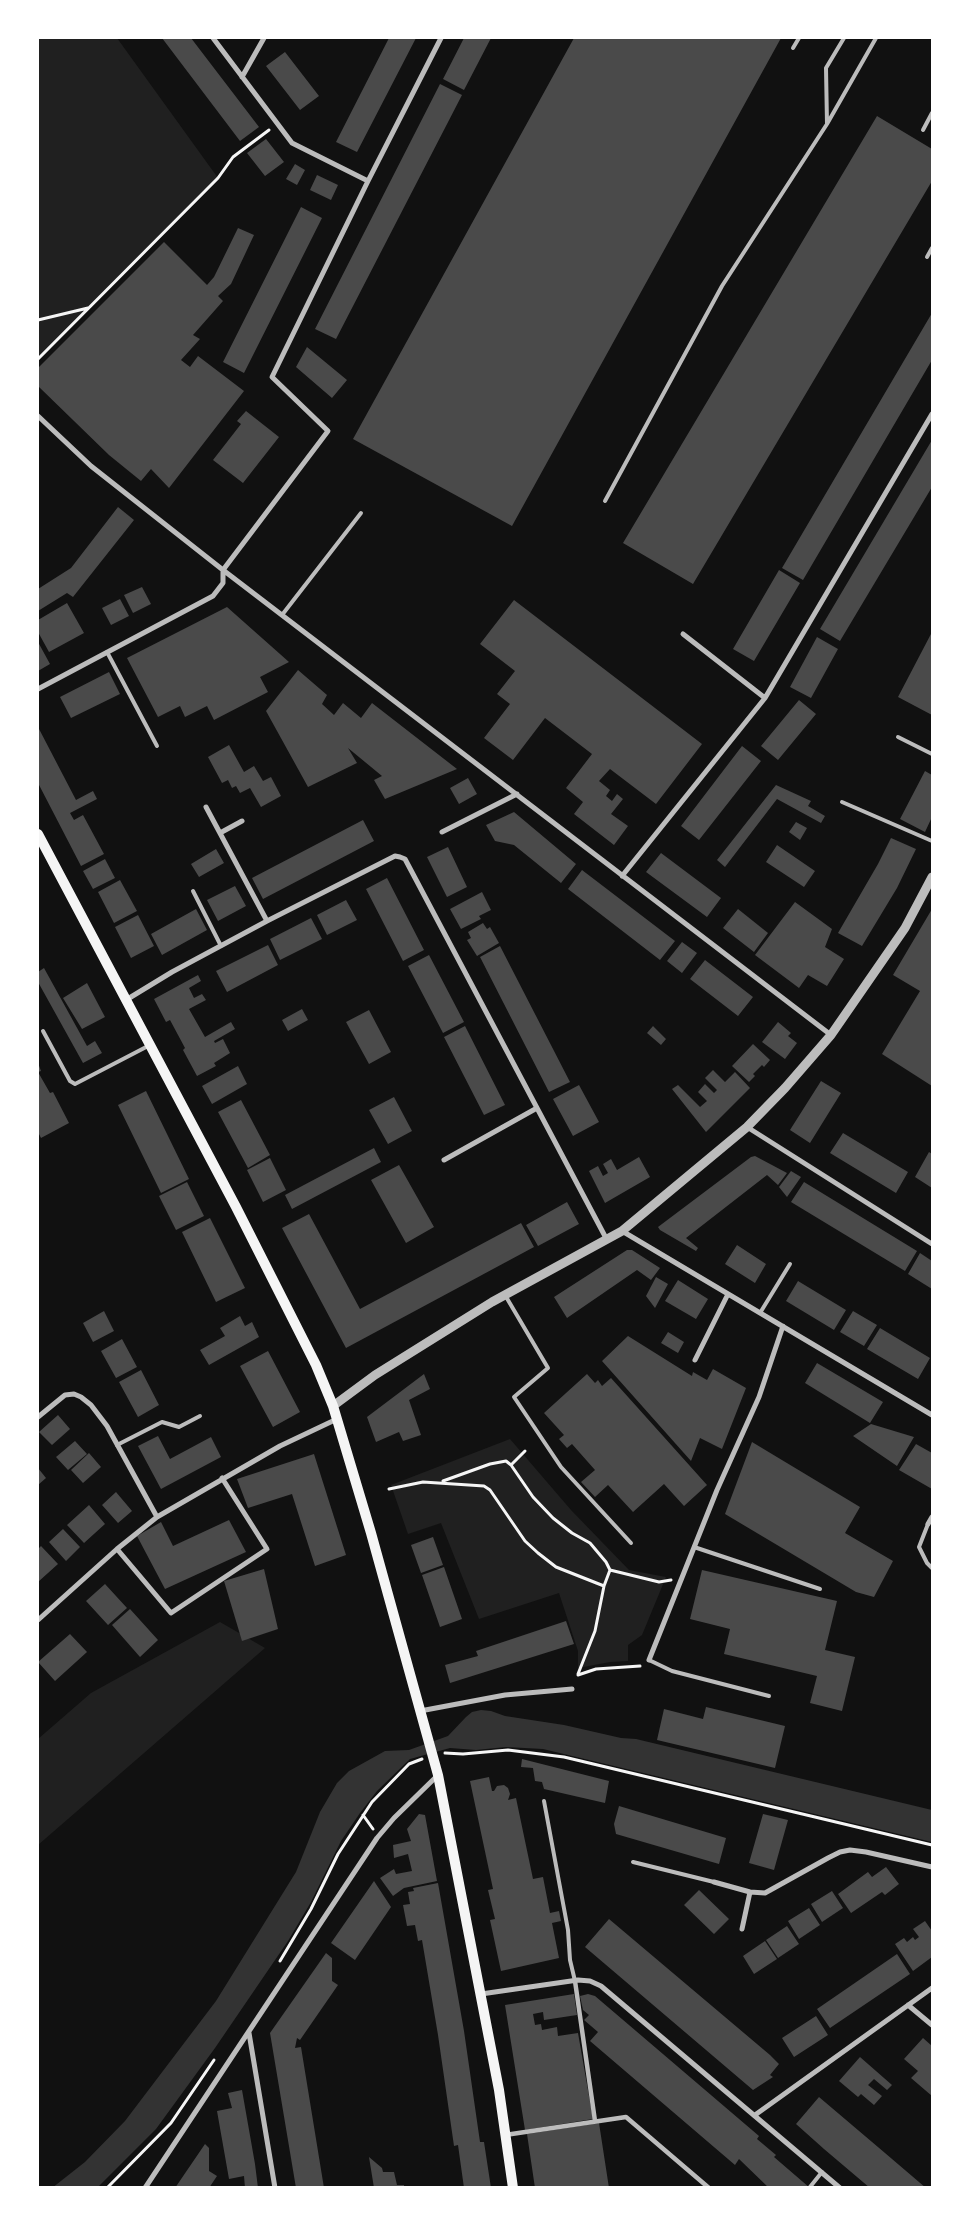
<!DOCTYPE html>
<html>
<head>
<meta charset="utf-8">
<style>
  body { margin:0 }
  #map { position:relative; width:970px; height:2225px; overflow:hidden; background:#111; font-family:Barlow,sans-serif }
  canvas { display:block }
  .frame { position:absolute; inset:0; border:39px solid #fff; pointer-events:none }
</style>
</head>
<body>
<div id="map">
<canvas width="970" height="2225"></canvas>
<div class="frame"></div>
</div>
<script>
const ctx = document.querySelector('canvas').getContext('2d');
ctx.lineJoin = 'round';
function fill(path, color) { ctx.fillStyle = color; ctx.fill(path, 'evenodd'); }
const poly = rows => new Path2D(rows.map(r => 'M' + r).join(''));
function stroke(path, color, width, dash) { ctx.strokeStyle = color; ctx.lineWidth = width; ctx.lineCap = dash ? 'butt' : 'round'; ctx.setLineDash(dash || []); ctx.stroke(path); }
fill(poly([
  [38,38,117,38,218,178,38,359],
  [510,1439,571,1510,629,1570,666,1577,642,1635,628,1645,628,1661,610,1662,578,1668,578,1651,559,1593,479,1619,441,1523,408,1534,391,1485],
  [220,1622,265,1648,38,1845,38,1739,91,1693]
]), '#202020');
fill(poly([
  [481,1710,491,1711,505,1716,564,1725,621,1738,636,1739,932,1810,932,1842,543,1749,506,1747,476,1750,450,1748,410,1759,377,1791,360,1813,341,1841,311,1902,288,1941,215,2048,156,2129,98,2187,52,2188,85,2162,125,2121,216,2001,296,1872,320,1812,337,1783,349,1771,385,1751,409,1750,448,1736,466,1717,472,1712]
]), '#333');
fill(poly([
  [162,38,191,38,259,127,240,141],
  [389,38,416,38,357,152,336,142],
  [464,38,491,38,464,90,443,79],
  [574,38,781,38,512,526,353,439],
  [285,52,319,96,300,110,266,66],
  [440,84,462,95,336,339,315,329],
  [877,116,932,149,932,181,693,584,623,543],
  [266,139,284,162,265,176,247,153],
  [295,164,305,170,297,185,286,179],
  [317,175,338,185,331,200,310,190],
  [301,207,322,218,244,373,223,362],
  [238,228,254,235,231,284,218,296,223,301,193,335,200,339,181,360,190,367,198,356,244,391,169,488,151,469,141,481,109,455,38,386,38,368,164,242,207,285,214,277],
  [932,313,932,360,803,580,782,568],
  [307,347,347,380,332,398,296,367],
  [246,411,279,437,243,483,213,460,241,424,237,421],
  [932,440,932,487,840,641,820,629],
  [118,507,134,520,73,597,67,593,38,611,38,589,71,568],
  [779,570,800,583,754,661,733,649],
  [142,587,151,604,133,613,124,595],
  [120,599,129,616,111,625,102,608],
  [514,600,702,744,656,804,610,769,599,781,610,790,606,796,612,801,617,794,623,799,611,814,628,826,614,845,574,814,583,802,566,788,592,754,545,718,513,760,484,738,510,704,497,694,515,671,480,644],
  [67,603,84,633,49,652,38,632,38,620],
  [227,607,289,662,260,677,268,692,214,720,207,706,185,717,180,706,158,717,127,658],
  [932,632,932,715,898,697],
  [817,637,838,649,811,698,790,687],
  [38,642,50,664,38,671],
  [298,670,327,695,322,704,334,715,343,703,361,718,372,703,457,769,385,799,374,780,382,776,348,748,357,763,308,787,266,711],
  [109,672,120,694,71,718,60,697],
  [799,700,816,714,778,760,761,746],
  [38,727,76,800,93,791,97,799,70,813,74,820,83,815,104,854,81,866,38,783],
  [229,745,244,772,254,766,263,781,271,777,281,796,261,807,250,788,240,793,236,786,232,788,228,780,222,783,208,757],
  [742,746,761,761,699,840,681,826],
  [925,771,932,775,932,817,925,832,900,819],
  [468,778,477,794,459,804,450,788],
  [776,785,811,801,808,806,825,816,821,823,777,799,725,867,717,860],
  [514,812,576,864,561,883,514,845,495,841,486,825],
  [363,820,374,841,263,899,252,878],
  [796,822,807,828,800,840,789,832],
  [891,838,916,849,897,888,862,946,838,933,878,864],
  [777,845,815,871,804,887,766,862],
  [448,847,467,887,447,897,427,857],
  [216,849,224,863,199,877,191,864],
  [661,853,721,898,707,917,646,872],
  [105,859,115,878,93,889,83,871],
  [582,870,675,941,660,960,568,889],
  [387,878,424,950,403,961,366,889],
  [120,880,137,911,114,923,98,892],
  [235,886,246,906,218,921,207,900],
  [482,892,491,910,479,916,481,919,461,929,450,909],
  [346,900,357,920,327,935,317,915],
  [795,902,832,929,825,947,844,959,827,986,808,975,799,988,755,955],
  [196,909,207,930,162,955,151,934],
  [738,909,768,933,754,952,723,928],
  [932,909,932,1086,882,1054,920,991,893,975],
  [138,915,154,946,131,958,115,927],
  [311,918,322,939,280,960,270,939],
  [483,923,487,929,490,927,499,943,477,956,467,940,471,938,468,932],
  [682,942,697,953,682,973,667,961],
  [268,945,278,965,227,992,216,971],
  [500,946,570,1082,549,1092,480,957],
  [429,955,464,1022,443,1033,408,966],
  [705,960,753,997,738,1016,690,979],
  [44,968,87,1046,95,1041,102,1053,83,1063,38,982,38,972],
  [198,975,201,981,189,988,194,998,202,994,206,1000,189,1009,205,1037,231,1022,235,1029,214,1041,215,1043,223,1039,230,1053,214,1063,216,1066,197,1076,183,1050,185,1048,170,1020,166,1022,154,999],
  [87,983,105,1017,82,1029,63,998],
  [302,1009,308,1020,288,1031,282,1020],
  [369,1010,391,1052,369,1064,346,1022],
  [778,1022,791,1033,788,1036,797,1043,785,1059,762,1042],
  [465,1026,505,1105,484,1115,444,1037],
  [653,1026,666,1039,661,1045,647,1033],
  [753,1044,770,1060,764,1067,762,1065,753,1074,755,1076,749,1082,732,1066],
  [38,1063,41,1071,38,1072,50,1093,53,1092,69,1123,41,1138,38,1132],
  [238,1066,247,1084,212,1104,202,1086],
  [713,1070,725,1082,735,1072,750,1088,706,1132,672,1089,678,1085,700,1107,707,1101,698,1092,705,1084,714,1093,717,1090,705,1078],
  [821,1081,841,1093,810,1143,790,1130],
  [579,1085,599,1122,573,1136,553,1099],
  [146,1091,189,1179,161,1193,118,1105],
  [394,1097,412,1131,388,1144,369,1110],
  [241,1100,270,1155,248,1168,218,1112],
  [843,1133,908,1172,896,1193,830,1153],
  [374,1148,381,1162,292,1209,285,1195],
  [929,1152,932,1154,932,1188,915,1177],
  [755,1156,787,1173,778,1185,767,1175,686,1238,698,1248,696,1251,660,1230,658,1227,751,1157],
  [639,1157,650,1177,605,1203,589,1171,598,1166,603,1176,608,1173,603,1164,611,1159,617,1170],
  [270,1158,286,1190,263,1202,247,1170],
  [399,1165,434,1227,406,1243,371,1180],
  [791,1171,801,1177,787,1197,779,1187],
  [187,1182,204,1216,176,1230,159,1196],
  [804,1182,917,1251,905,1271,791,1202],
  [567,1202,579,1224,538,1246,526,1225],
  [309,1214,360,1309,521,1223,534,1247,346,1348,282,1228],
  [210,1218,245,1288,216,1302,182,1232],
  [737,1245,766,1264,755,1283,725,1264],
  [627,1250,632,1250,660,1268,651,1280,637,1270,567,1318,554,1297],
  [920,1253,932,1261,932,1289,908,1274],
  [656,1277,668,1284,655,1308,646,1296],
  [678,1280,708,1299,696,1319,665,1301],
  [798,1281,846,1310,834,1330,786,1301],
  [104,1311,114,1331,93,1342,83,1323],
  [853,1311,877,1325,864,1346,840,1332],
  [240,1316,245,1326,252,1322,259,1337,209,1365,200,1350,225,1336,220,1328],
  [880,1328,930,1358,918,1379,867,1349],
  [668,1332,684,1342,678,1353,661,1343],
  [628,1336,692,1376,693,1372,707,1380,713,1369,746,1388,722,1449,700,1438,691,1461,602,1361],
  [122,1339,137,1367,116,1378,101,1351],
  [268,1351,300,1412,273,1427,240,1366],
  [817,1363,883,1402,870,1423,805,1383],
  [141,1370,159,1405,138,1417,119,1382],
  [424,1374,430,1389,409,1400,421,1435,403,1441,399,1432,376,1442,367,1417],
  [587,1374,595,1383,598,1380,602,1386,611,1378,707,1485,684,1506,664,1484,633,1512,608,1485,595,1497,581,1482,595,1470,572,1444,567,1448,559,1439,564,1435,544,1413],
  [58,1415,70,1429,52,1445,39,1432],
  [871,1424,914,1437,897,1466,853,1436],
  [158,1436,170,1459,211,1437,221,1457,161,1489,138,1446],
  [75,1441,87,1454,68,1470,56,1457],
  [752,1442,860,1507,845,1533,893,1561,874,1597,856,1592,725,1514],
  [916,1444,932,1453,932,1489,899,1470],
  [89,1453,101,1467,83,1483,71,1470],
  [314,1454,346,1555,315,1566,292,1494,248,1508,237,1479],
  [38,1468,46,1478,38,1485],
  [116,1492,132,1511,118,1523,102,1505],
  [89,1505,105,1524,84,1543,67,1525],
  [229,1520,246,1552,165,1589,137,1536,161,1522,173,1546],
  [63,1529,80,1547,66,1561,49,1542],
  [433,1537,443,1565,421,1573,411,1545],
  [41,1546,58,1564,38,1582,38,1549],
  [444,1567,462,1619,440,1627,422,1575],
  [264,1569,278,1629,242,1641,224,1581],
  [702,1570,837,1601,825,1650,855,1657,842,1711,810,1703,817,1676,724,1654,730,1629,690,1619],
  [105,1584,127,1608,108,1625,86,1601],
  [130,1609,158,1640,140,1657,112,1625],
  [566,1621,574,1644,450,1683,445,1665,478,1656,476,1651],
  [70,1634,87,1652,55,1681,38,1662],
  [706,1707,785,1726,775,1768,657,1740,664,1709,703,1719],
  [522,1759,609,1781,605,1803,544,1789,542,1782,535,1781,533,1768,521,1767],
  [489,1777,492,1791,494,1791,497,1786,504,1785,508,1788,510,1794,508,1800,516,1798,533,1879,543,1877,550,1913,559,1911,561,1921,552,1923,559,1958,501,1971,490,1920,495,1919,488,1890,493,1889,470,1781],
  [619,1806,726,1838,719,1864,616,1834,614,1824],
  [419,1814,425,1815,437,1881,404,1888,393,1896,380,1878,394,1869,396,1874,412,1871,408,1854,394,1858,393,1845,411,1841,407,1829],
  [763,1814,788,1820,774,1870,749,1863],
  [886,1867,899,1884,885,1895,882,1892,851,1913,838,1894,868,1872,872,1877],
  [374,1881,391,1907,355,1960,331,1943],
  [438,1883,464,2031,480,2142,484,2142,491,2188,464,2188,458,2145,454,2146,438,2035,422,1940,418,1941,415,1925,407,1926,403,1905,410,1904,408,1892,414,1891,413,1888],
  [699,1890,729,1919,714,1934,684,1905],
  [832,1891,843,1908,822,1922,811,1904],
  [809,1908,820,1925,799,1939,788,1921],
  [609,1919,770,2055,779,2064,770,2075,773,2077,753,2090,585,1947],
  [925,1921,932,1931,932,1957,913,1971,895,1944,904,1938,907,1942,913,1937,915,1940,919,1937,913,1929],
  [787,1926,799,1944,778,1958,766,1940],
  [765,1941,777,1959,754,1974,743,1956],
  [326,1953,332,1958,332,1981,338,1985,300,2040,297,2038,295,2048,301,2047,324,2188,296,2188,270,2033],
  [897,1954,910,1974,830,2028,817,2009],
  [574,1994,577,2015,544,2020,543,2012,533,2014,535,2025,541,2024,542,2030,557,2027,558,2036,578,2033,593,2119,525,2130,505,2005],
  [588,1994,595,1996,759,2136,757,2139,776,2155,774,2157,810,2188,769,2188,739,2159,735,2165,590,2041,598,2032,584,2020,589,2015,583,2010,580,1996],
  [816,2016,828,2035,794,2057,782,2038],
  [923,2038,932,2046,932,2096,911,2078,918,2071,904,2059],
  [860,2057,892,2085,887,2090,874,2079,868,2085,882,2096,874,2105,861,2094,858,2097,839,2081],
  [242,2090,255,2164,258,2188,245,2188,244,2176,229,2179,217,2111,232,2108,228,2093],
  [819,2097,885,2153,926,2188,870,2188,824,2149,796,2124],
  [599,2123,609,2188,535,2188,527,2134],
  [205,2144,209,2148,209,2171,217,2176,209,2188,175,2188],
  [369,2157,382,2168,383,2172,394,2172,397,2185,404,2185,404,2188,374,2188]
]), '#4a4a4a');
stroke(poly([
  [38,320,88,308],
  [38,359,218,178,233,157,269,130],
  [511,1465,533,1497,553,1518,572,1533,590,1543,606,1562,610,1570,604,1586],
  [443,1481,490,1464,506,1461,511,1465,525,1451],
  [389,1489,423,1482,484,1486,490,1490,525,1541,538,1553,556,1567,604,1586,595,1631,578,1674],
  [610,1570,659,1582,671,1580],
  [578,1675,596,1669,640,1666],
  [445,1753,463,1754,508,1750,564,1757,932,1845],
  [363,1815,373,1829],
  [280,1961,311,1909,338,1854,372,1802,409,1764,422,1759],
  [107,2188,171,2123,214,2060]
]), '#f5f5f5', 3);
stroke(poly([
  [793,48,799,38],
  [827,124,826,68,844,38],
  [923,130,932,113],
  [927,257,932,248],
  [605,501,722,286,827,124,876,38],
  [282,615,361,513],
  [107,652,157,746],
  [898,737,932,754],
  [842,802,932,841],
  [193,891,221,946],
  [43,1031,70,1081,75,1084,150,1045],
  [505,1295,548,1368,514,1397,561,1467,631,1543],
  [760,1313,790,1264],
  [117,1445,162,1422,179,1427,200,1416],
  [928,1524,919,1547,927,1563,932,1568],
  [694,1547,820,1589],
  [649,1660,672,1671,769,1696],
  [544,1801,568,1930,570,1960,575,1981],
  [633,1862,714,1882],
  [810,2187,822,2172]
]), '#bcbcbc', 4);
stroke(poly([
  [575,1981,595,2121],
  [505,2135,626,2117,709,2188]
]), '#bcbcbc', 4.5);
stroke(poly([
  [213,38,292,143,368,181],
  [242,77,264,38],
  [38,416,91,466,223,570,831,1035],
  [683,634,765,698],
  [38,689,213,596,223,583,223,570,328,431,272,377,368,181,441,38],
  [206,807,267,921],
  [442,832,517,794],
  [220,833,242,821],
  [622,876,765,698,932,414],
  [126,1000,172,972,267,921,395,856,400,857,405,859,607,1240],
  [747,1127,932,1244],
  [444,1160,537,1108],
  [622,1231,932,1415],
  [695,1360,728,1294],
  [38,1417,65,1395,74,1394,81,1397,91,1405,107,1426,157,1517],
  [928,1524,932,1517],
  [117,1549,171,1613,267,1549,222,1478],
  [38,1620,117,1549,157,1517,280,1446,337,1419],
  [649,1660,717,1490,759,1397,783,1326],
  [420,1711,505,1695,572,1689],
  [714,1882,750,1892,765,1893,828,1858,840,1852,850,1850,866,1852,932,1867],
  [742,1929,750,1892],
  [481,1994,578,1980,590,1981,601,1986,840,2188],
  [908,2005,932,2025],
  [249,2033,275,2188],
  [755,2115,932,1988],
  [145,2188,377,1838,394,1818,438,1775]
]), '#bcbcbc', 5);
stroke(poly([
  [333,1406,375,1375,492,1302,622,1231,747,1127,785,1088,831,1035,905,928,932,877]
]), '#bcbcbc', 9);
stroke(poly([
  [38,834,236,1207,316,1365,333,1406,371,1533,438,1775,499,2090,513,2188]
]), '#f5f5f5', 10);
</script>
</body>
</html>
